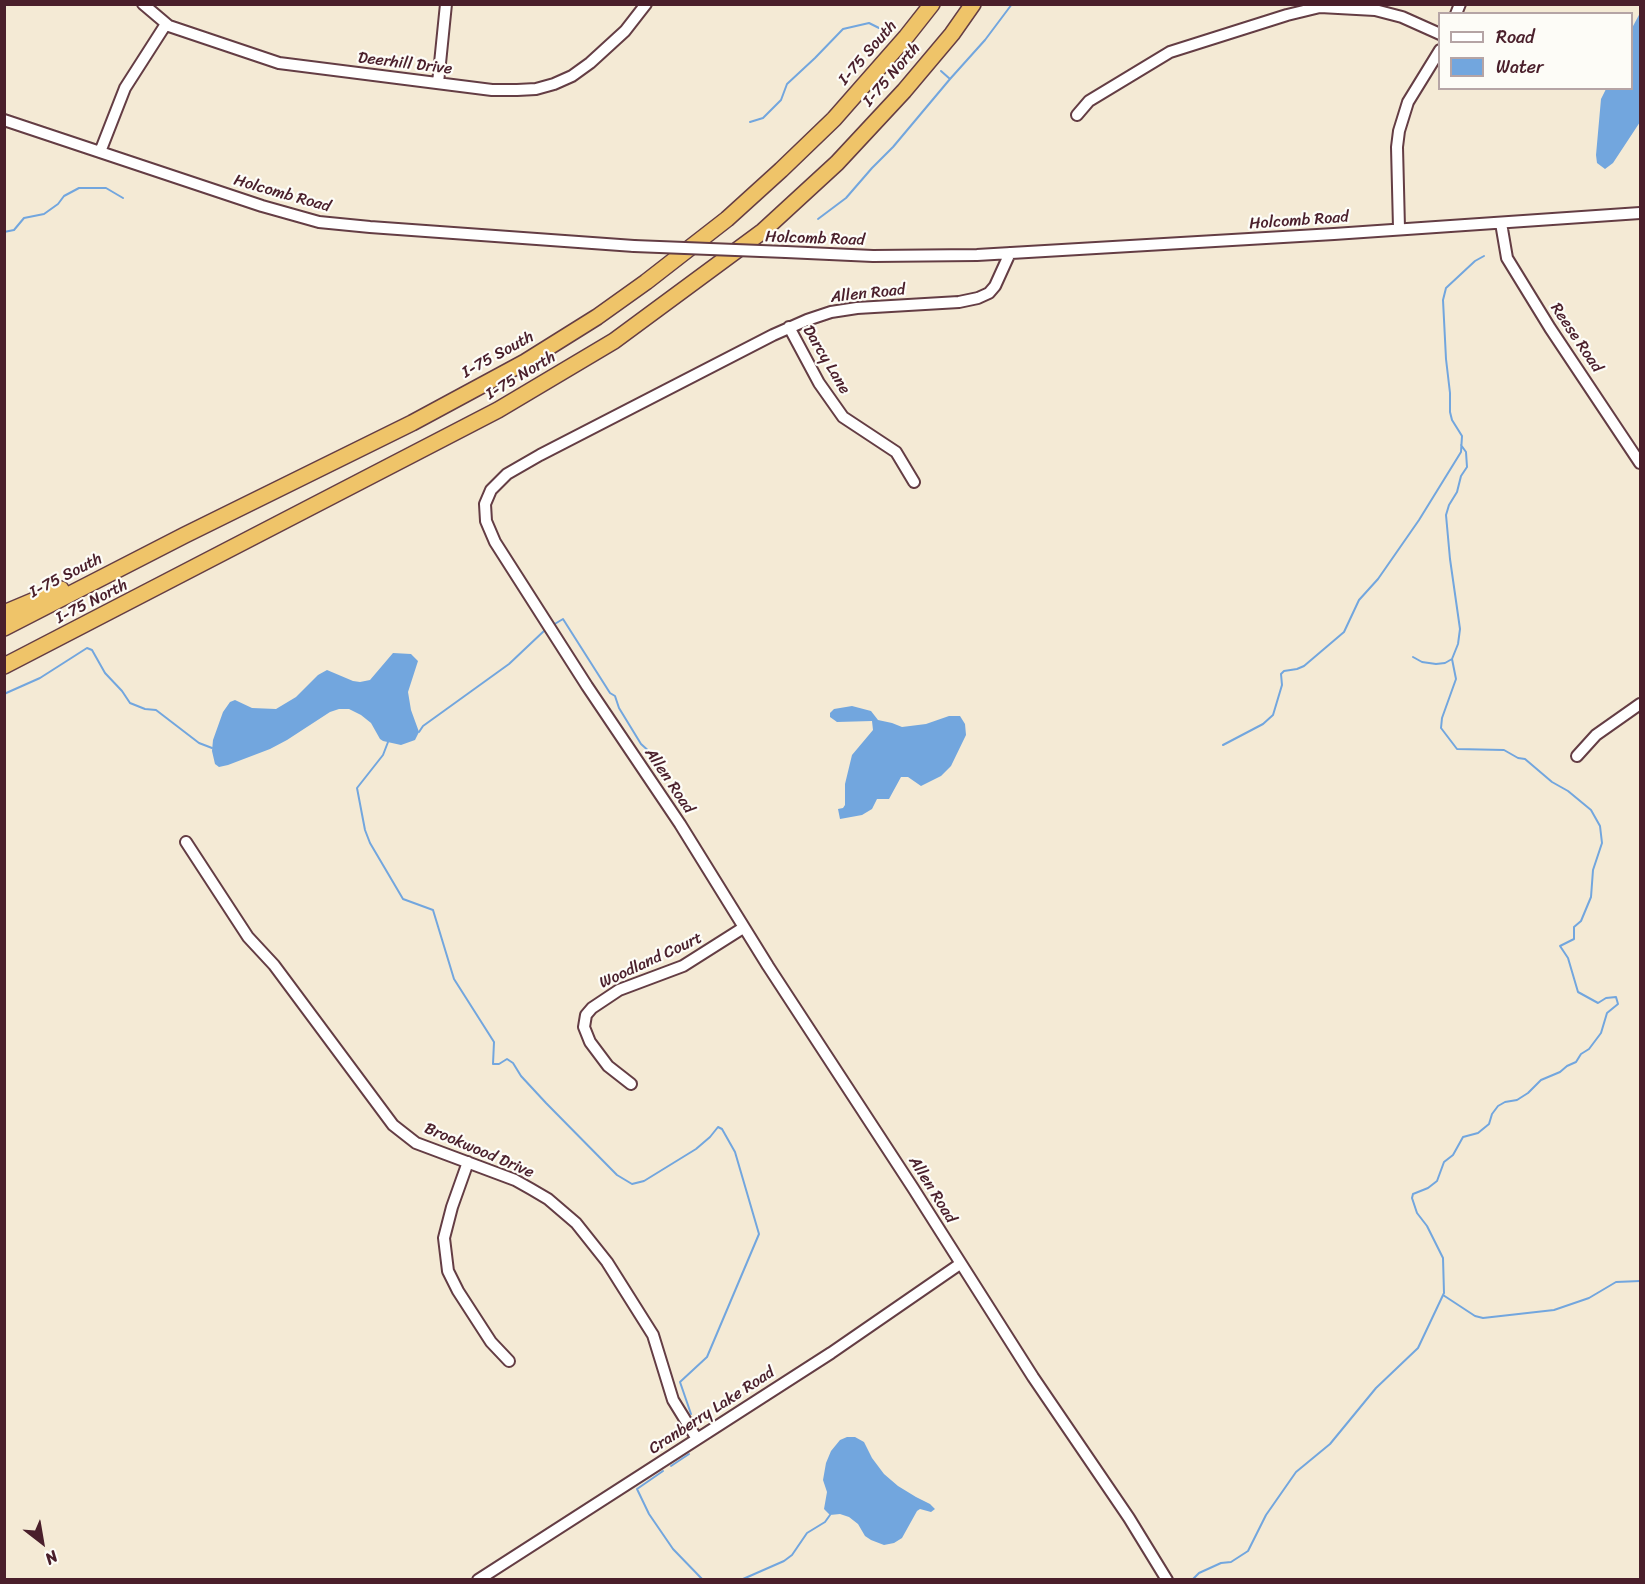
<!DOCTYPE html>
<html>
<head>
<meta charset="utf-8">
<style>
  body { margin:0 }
  #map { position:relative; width:1645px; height:1584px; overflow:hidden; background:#f4ead5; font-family:Sriracha,sans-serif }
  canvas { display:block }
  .frame { position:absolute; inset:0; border:6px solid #4a1f2b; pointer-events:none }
  .legend { position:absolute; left:1438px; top:12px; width:195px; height:78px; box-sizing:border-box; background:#fdfcf7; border:2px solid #b5a4a5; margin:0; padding:8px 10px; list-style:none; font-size:18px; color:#4a1f2b }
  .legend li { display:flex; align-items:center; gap:12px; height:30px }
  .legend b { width:30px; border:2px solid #b5a4a5 }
  .north { position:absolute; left:12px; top:1512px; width:60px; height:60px; -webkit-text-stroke:4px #fdfcf7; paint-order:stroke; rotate:149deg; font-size:16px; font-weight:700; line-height:24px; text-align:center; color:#4a1f2b }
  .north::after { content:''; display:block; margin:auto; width:21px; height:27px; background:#4a1f2b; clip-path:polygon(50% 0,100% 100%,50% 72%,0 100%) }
</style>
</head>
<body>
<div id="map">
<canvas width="1645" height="1584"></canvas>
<div class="frame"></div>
<ul class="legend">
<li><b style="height:8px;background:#fff"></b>Road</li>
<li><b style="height:16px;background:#72a6de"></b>Water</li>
</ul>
<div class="north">N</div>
</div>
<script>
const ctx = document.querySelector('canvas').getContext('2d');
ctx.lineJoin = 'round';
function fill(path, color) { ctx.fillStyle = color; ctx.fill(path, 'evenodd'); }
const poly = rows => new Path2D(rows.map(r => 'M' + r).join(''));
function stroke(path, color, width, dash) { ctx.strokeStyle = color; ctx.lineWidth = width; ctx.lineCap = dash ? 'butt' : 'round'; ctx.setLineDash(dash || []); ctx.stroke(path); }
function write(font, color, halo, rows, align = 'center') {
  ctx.font = font + ' Sriracha,sans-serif'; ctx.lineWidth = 4.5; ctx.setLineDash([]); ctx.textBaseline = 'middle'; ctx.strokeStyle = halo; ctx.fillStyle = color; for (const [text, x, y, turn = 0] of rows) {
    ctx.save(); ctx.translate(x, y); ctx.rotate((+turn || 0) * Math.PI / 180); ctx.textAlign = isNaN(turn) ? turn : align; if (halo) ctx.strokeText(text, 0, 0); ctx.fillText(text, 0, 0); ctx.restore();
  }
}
fill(poly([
  [1640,13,1640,122,1613,163,1605,169,1597,163,1596,155,1601,99,1606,89,1632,88,1632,28],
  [393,653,411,654,418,661,408,692,411,710,419,732,415,740,401,745,383,741,380,739,371,723,361,715,349,709,339,709,330,712,287,740,270,749,228,765,219,767,215,764,212,751,213,740,223,712,230,702,235,700,252,708,276,709,296,697,318,675,327,670,353,681,360,682,370,680],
  [852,706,871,711,878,720,892,723,902,727,926,724,949,716,960,716,965,724,966,735,951,766,941,776,921,786,908,777,901,777,889,799,877,799,872,809,862,815,840,819,838,809,843,808,845,805,845,784,852,755,873,730,872,721,837,722,830,717,830,713,834,709],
  [847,1437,855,1437,864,1442,872,1458,884,1474,898,1486,916,1497,930,1504,935,1509,931,1512,920,1509,917,1511,902,1538,894,1543,884,1545,871,1540,865,1536,858,1524,849,1517,840,1514,830,1515,824,1509,827,1492,823,1480,826,1463,831,1451,840,1440]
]), '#72a6de');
stroke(poly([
  [941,71,950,79],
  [750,122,763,118,781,100,787,84,815,58,843,29,869,23,879,28],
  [818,219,846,198,872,168,893,147,950,79,985,40,1012,4],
  [4,232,14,230,24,218,44,214,58,204,64,196,79,188,106,188,123,198],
  [553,625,563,619,610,693,615,696,619,708,641,744,652,754,663,780],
  [1413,657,1422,662,1436,664,1445,663,1452,659],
  [4,694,40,678,87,648,92,650,105,673,122,691,130,703,145,709,156,710,199,743,212,748],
  [419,732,423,726,509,664,545,630],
  [388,742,383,755,357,788,365,830,370,843,403,899,433,910,454,979,494,1042,493,1064,499,1064,507,1059,513,1063,521,1076,546,1103,617,1175,632,1184,644,1181,696,1149,710,1137,718,1127,722,1129,735,1152,759,1234,707,1357,680,1382,691,1414],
  [1223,745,1263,724,1273,715,1282,685,1281,674,1284,671,1297,669,1304,666,1344,632,1359,600,1378,579,1419,520,1461,452,1462,436,1452,420,1450,412,1450,393,1446,359,1443,300,1446,288,1475,261,1484,256],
  [1443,1295,1475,1316,1483,1318,1554,1310,1589,1298,1616,1282,1640,1281],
  [677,1435,677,1423],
  [671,1466,689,1454],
  [663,1471,637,1489,649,1514,673,1549,703,1580],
  [743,1579,784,1561,792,1555,807,1533,825,1522,830,1515],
  [1192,1580,1199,1573,1221,1563,1231,1562,1248,1551,1266,1515,1296,1472,1330,1444,1376,1388,1418,1348,1444,1293,1443,1258,1427,1226,1417,1213,1412,1198,1413,1194,1428,1188,1437,1181,1444,1162,1453,1155,1463,1137,1478,1133,1489,1124,1492,1114,1498,1106,1505,1102,1517,1100,1528,1093,1541,1080,1560,1072,1567,1066,1576,1062,1581,1054,1589,1049,1601,1033,1607,1013,1618,1004,1616,997,1606,998,1598,1003,1578,992,1568,958,1560,946,1574,939,1574,927,1581,921,1591,897,1593,870,1602,843,1600,826,1591,810,1568,791,1552,782,1525,759,1518,758,1504,750,1457,749,1441,728,1442,718,1456,679,1452,659,1458,644,1460,629,1450,559,1446,515,1449,505,1457,492,1461,476,1467,467,1466,452,1461,445]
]), '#72a6de', 2);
const minor = poly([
  [143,4,169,26,279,63,492,90,517,90,536,89,554,84,572,76,590,63,625,31,646,4],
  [1456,14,1460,4],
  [438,83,446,4],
  [1077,115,1089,101,1170,52,1287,15,1320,7,1375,10,1402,17,1440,34],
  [4,120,262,206,319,222,370,227,634,246],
  [100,152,125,88,166,24],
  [1501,223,1507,258,1550,328,1640,463],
  [1399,228,1397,147,1399,131,1408,102,1440,50],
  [786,252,873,256,977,255,1334,234,1640,213],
  [1010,253,995,286,989,293,978,298,959,302,857,308,831,312,807,320,773,335,540,455,507,474,491,490,485,504,486,521,495,542,587,686,680,824,768,966,913,1188,1033,1377,1129,1518,1167,1580],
  [789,327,819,383,843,417,896,452,914,482],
  [1577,756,1596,735,1640,704],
  [186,842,248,937,274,965,393,1125,416,1143,515,1180,531,1189,548,1199,576,1223,607,1262,653,1335,673,1400,697,1439],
  [631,1084,608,1066,590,1042,584,1027,586,1015,592,1008,619,990,683,966,743,928],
  [468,1162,452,1207,444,1238,448,1271,458,1291,491,1342,509,1361],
  [478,1580,831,1353,960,1264]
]);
const highway = poly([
  [4,613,61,589],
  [4,628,185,535,412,423,525,362,597,317,646,282,727,219,781,170,834,119,906,37,932,4],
  [4,666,498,410,614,341,763,231,837,163,904,91,952,34,973,4]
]);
stroke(minor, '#643d44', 14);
stroke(highway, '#643d44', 18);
stroke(minor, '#fff', 10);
stroke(highway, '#efc469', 15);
const minorBridge = poly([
  [634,246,786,252]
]);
stroke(minorBridge, '#643d44', 14, []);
stroke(minorBridge, '#fff', 10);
write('16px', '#4a1f2b', '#fdfcf7', [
  ["I-75 South",868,53,-49],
  ["Deerhill Drive",405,64,7],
  ["I-75 North",892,75,-49],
  ["Holcomb Road",282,194,16],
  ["Holcomb Road",1299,221,-4],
  ["Holcomb Road",815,239,2],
  ["Allen Road",868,294,-6],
  ["Reese Road",1576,338,56],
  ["I-75 South",498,355,-29],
  ["Darcy Lane",826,360,59],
  ["I-75 North",521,376,-31],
  ["I-75 South",66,576,-27],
  ["I-75 North",92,602,-27],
  ["Allen Road",669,781,56],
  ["Woodland Court",651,961,-25],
  ["Brookwood Drive",479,1151,23],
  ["Allen Road",932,1190,58],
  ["Cranberry Lake Road",712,1411,-33]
]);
</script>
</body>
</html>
